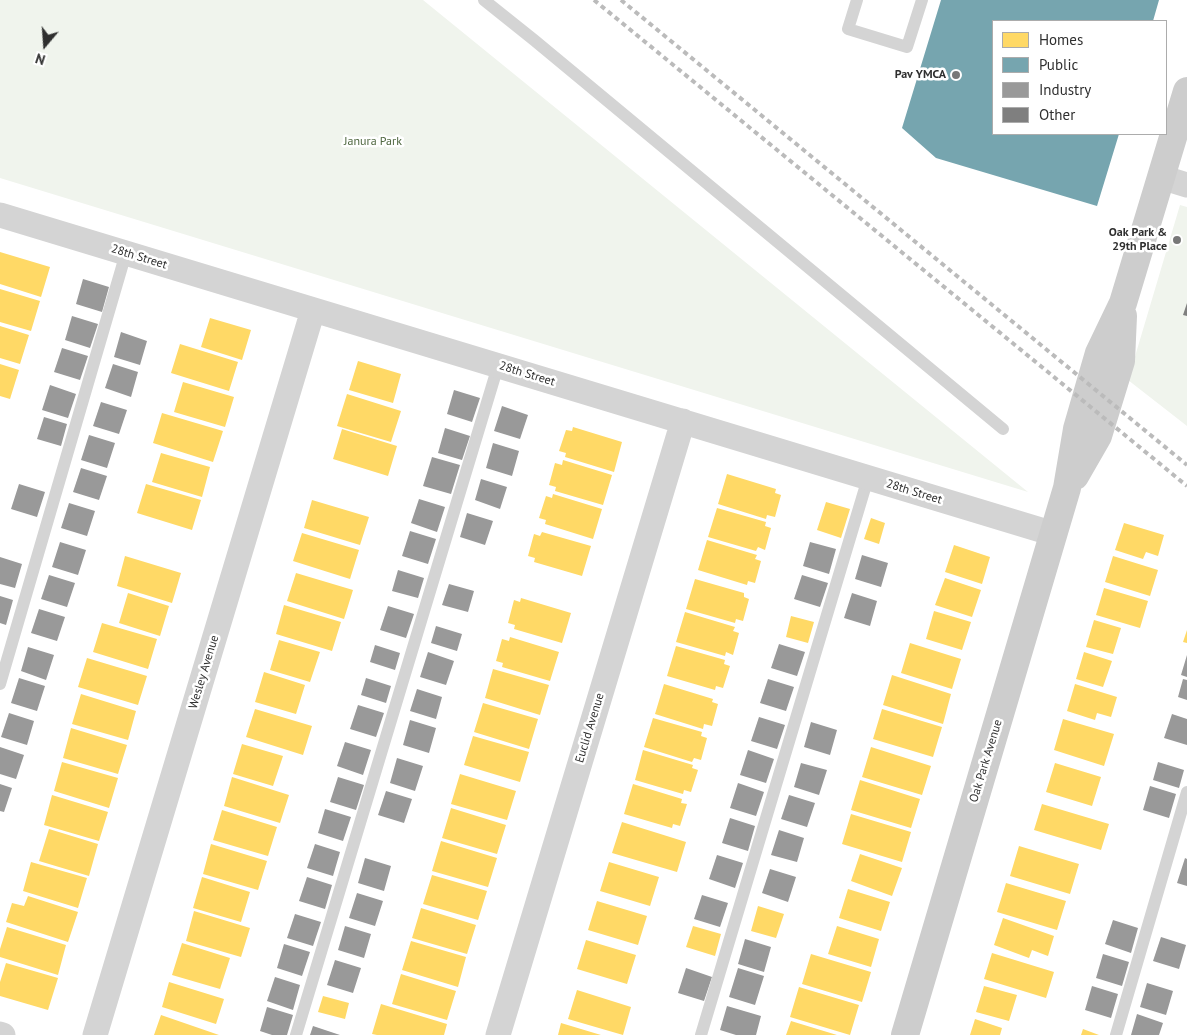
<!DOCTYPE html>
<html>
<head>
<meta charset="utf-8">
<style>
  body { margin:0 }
  #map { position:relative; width:1187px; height:1035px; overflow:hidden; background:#fff; font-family:"PT Sans",sans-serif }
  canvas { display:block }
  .legend { position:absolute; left:992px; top:20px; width:175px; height:115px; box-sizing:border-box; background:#fff; border:1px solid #acacac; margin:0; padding:6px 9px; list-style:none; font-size:15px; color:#2f2f2f }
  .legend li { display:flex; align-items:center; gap:10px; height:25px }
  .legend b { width:25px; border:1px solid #acacac }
  .north { position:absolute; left:20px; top:20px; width:50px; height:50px; -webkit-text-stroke:4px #fff; paint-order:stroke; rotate:198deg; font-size:14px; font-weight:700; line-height:20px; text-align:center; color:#2f2f2f }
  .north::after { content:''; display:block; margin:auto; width:18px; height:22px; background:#2f2f2f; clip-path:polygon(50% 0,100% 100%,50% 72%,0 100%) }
</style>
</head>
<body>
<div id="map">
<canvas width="1187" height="1035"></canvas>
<ul class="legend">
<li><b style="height:14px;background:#ffd966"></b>Homes</li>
<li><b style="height:14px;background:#76a5af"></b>Public</li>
<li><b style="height:14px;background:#999"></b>Industry</li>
<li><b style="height:14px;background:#7f7f7f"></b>Other</li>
</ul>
<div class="north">N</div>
</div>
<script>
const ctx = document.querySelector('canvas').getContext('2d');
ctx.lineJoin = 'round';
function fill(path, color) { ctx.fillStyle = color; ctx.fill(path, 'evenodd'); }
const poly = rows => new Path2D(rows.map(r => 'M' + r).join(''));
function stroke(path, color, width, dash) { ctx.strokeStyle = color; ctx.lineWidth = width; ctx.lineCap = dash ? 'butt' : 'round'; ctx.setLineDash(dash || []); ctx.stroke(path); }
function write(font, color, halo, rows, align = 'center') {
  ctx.font = font + ' "PT Sans",sans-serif'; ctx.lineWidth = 5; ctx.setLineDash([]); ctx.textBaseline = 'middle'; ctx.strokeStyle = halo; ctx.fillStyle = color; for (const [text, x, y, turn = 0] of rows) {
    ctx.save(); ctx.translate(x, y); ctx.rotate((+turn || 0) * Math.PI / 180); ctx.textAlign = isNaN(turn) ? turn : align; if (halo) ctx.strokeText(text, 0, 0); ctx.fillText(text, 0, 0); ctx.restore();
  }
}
fill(poly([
  [0,0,423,0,1028,492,0,178],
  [1180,205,1187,207,1187,426,1128,380]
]), '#f0f4ed');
fill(poly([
  [0,252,50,267,41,297,0,284],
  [0,289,40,301,31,331,0,322],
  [210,318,251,330,242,360,201,347],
  [0,326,29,335,20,364,0,358],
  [180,344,238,362,229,391,171,373],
  [358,361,401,374,393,403,349,390],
  [0,364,19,370,10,399,0,396],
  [183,382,234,397,225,427,174,412],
  [347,394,401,411,391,442,337,426],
  [162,413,223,431,213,462,153,443],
  [573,427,622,442,614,472,565,457,566,453,559,451,566,430,572,431],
  [342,429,397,446,388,476,333,459],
  [161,453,210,467,202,497,152,482],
  [563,460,612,475,603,505,555,491,556,487,549,485,555,463,562,465],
  [727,474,776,489,775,493,781,495,775,517,767,515,766,519,718,504],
  [146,484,201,500,192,530,137,513],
  [553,494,602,509,593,539,545,524,546,520,539,518,546,496,552,498],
  [312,500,369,517,360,545,304,528],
  [826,502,850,509,841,538,817,530],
  [717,508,766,522,765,526,771,528,765,550,758,547,756,551,708,537],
  [871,518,885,523,879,544,864,539],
  [1124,523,1164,535,1158,556,1146,552,1143,559,1115,550],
  [542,532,591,546,582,576,534,562,535,558,528,556,534,534,540,536],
  [302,533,359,550,350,579,293,561],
  [707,540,757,555,755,559,761,561,755,583,748,581,747,585,698,570],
  [954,545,990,557,982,584,945,572],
  [125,556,181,573,172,603,117,586],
  [1113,556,1158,570,1150,596,1105,582],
  [296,573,353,590,344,619,287,601],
  [945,578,981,590,972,617,935,605],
  [695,579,744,593,744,597,749,599,743,621,736,619,735,623,686,609],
  [1104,588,1148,601,1140,628,1096,615],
  [128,593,169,606,160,636,119,623],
  [521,598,571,613,562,643,514,629,515,625,508,623,514,600,520,602],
  [284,605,341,622,332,651,276,634],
  [934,611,971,622,962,650,926,639],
  [685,612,735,627,733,631,739,633,733,655,726,652,725,656,676,642],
  [791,616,814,622,808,643,786,637],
  [1094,620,1121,628,1113,654,1086,647],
  [102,623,157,639,148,669,93,652],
  [1187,630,1187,643,1183,642],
  [510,637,559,652,550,681,502,667,503,663,496,661,502,639,509,641],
  [279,640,320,652,310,682,270,670],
  [910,643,961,659,952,689,901,673],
  [676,646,725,660,724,664,730,666,723,688,716,686,715,690,667,676],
  [1084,652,1112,661,1103,687,1076,679],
  [87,658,147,676,138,705,78,687],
  [493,669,549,685,540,715,485,698],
  [264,672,305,685,296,714,255,702],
  [892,675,951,694,943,724,883,705],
  [664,684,713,699,712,702,718,704,712,726,704,724,703,729,655,714],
  [1075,684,1117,697,1111,717,1097,713,1095,720,1067,711],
  [81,694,136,711,128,740,72,724],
  [483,703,538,719,529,749,474,732],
  [255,709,312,726,303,755,246,737],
  [882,709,942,727,933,757,873,739],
  [653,718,702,732,701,736,707,738,701,760,694,758,692,762,644,747],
  [1063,719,1114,734,1104,766,1054,750],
  [71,728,127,745,118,774,63,758],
  [473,736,529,752,520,782,464,765],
  [242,744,283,756,273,786,233,774],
  [871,747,931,766,922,795,862,777],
  [643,750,693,765,692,768,698,770,691,792,684,790,683,794,635,780],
  [62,762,118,778,109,808,54,791],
  [1055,763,1101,777,1092,806,1046,792],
  [460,774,516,791,507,820,451,804],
  [232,777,289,795,280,823,224,806],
  [860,780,920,799,911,828,851,810],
  [633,784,682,799,681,803,687,804,680,826,673,824,672,828,624,814],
  [52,795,108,812,99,841,44,825],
  [1042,804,1109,824,1101,850,1034,830],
  [451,808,506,825,497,854,442,838],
  [222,810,277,827,268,856,213,840],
  [851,814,911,832,902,862,842,844],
  [622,822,686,842,677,872,612,853],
  [49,829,98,844,89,876,39,861],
  [441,841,497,858,488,887,432,871],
  [211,844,267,861,258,890,203,874],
  [1019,846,1079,864,1070,894,1010,876],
  [860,854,902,868,892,896,851,881],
  [31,862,87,878,78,908,23,891],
  [609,862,659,877,650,906,600,891],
  [432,875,487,891,478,920,423,904],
  [202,877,250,892,241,922,193,908],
  [1006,883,1066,901,1057,930,997,912],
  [848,889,890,902,881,931,839,918],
  [28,896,78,912,68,942,6,922,12,903,24,906],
  [597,901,647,916,638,945,588,930],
  [758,906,784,914,776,938,751,931],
  [421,908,476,925,467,954,412,938],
  [194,911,250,928,241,957,186,941],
  [1003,918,1054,936,1048,956,1032,950,1029,958,994,945],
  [693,926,721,934,715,956,686,947],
  [837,926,879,939,871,967,828,954],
  [7,927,66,945,58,975,0,957,0,949],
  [586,940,636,955,627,984,577,969],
  [411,941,466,957,458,987,402,970],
  [182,943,230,958,220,989,172,975],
  [992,953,1054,972,1046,998,984,979],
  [811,954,871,972,862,1002,802,984],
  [6,963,58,978,48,1010,0,996,0,982],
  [401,974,456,991,447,1020,392,1004],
  [169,982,224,999,216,1024,162,1007],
  [984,986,1017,995,1009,1021,976,1012],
  [799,987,859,1005,850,1035,790,1017],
  [577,990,631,1007,623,1035,568,1019],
  [323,996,349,1003,345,1019,318,1012],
  [381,1004,447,1024,444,1035,377,1035,372,1034],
  [161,1015,219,1035,154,1035],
  [975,1019,1002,1028,1000,1035,970,1035],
  [791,1021,837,1035,786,1035],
  [561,1023,601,1035,558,1035],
  [1083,1029,1099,1035,1081,1035]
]), '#ffd966');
fill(poly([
  [941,0,1159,0,1153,21,993,21,993,134,1119,134,1097,206,936,158,902,128]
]), '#76a5af');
fill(poly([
  [83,279,109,287,102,312,76,304],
  [72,316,98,324,90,348,65,340],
  [121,332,147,341,140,365,114,357],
  [62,348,88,356,80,380,54,372],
  [113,364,138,372,131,397,105,388],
  [50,385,76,394,68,418,42,410],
  [454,390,480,398,472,422,447,414],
  [101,402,127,410,119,434,93,426],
  [502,406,528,415,520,439,494,431],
  [44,417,67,424,61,446,37,439],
  [445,428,470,436,462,460,438,453],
  [89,435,115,443,107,468,81,460],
  [493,443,519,451,512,476,486,468],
  [432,457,460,465,451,494,423,486],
  [81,468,107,476,99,500,73,492],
  [481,479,507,487,500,509,475,500],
  [19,484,45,492,37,517,11,509],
  [419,499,445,507,437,532,411,523],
  [69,503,95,511,87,536,61,528],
  [467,513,493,521,485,545,460,537],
  [410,531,436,539,428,564,402,556],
  [60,542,86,550,78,575,52,567],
  [810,542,836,549,829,574,803,566],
  [862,555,888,563,881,587,855,579],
  [0,557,22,564,15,588,0,584],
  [398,570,424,578,418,598,392,591],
  [49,575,75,583,67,607,41,599],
  [802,575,828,583,820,607,794,599],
  [449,584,474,591,468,612,442,605],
  [852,593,877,601,870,626,844,618],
  [0,596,13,600,6,625,0,623],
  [388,606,414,614,406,638,380,630],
  [39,609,65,617,57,641,31,633],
  [436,626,462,634,457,651,431,643],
  [779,644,805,652,797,676,771,668],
  [375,645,400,653,395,670,370,662],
  [28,647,54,655,46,680,21,671],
  [428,652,454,661,446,685,420,677],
  [1187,655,1187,677,1181,675],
  [19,678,45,686,37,711,11,703],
  [366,678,391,686,386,703,361,695],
  [768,679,794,687,786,711,760,703],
  [1183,679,1187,680,1187,700,1178,697],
  [417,689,442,697,436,719,410,711],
  [358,705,384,713,376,737,350,729],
  [9,713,34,721,27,745,1,737],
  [1172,714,1187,719,1187,745,1164,738],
  [759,717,785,725,777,749,751,741],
  [410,720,436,728,429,753,403,745],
  [811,722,837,730,830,755,804,747],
  [345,742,371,750,363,775,337,766],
  [0,747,24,755,16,779,0,774],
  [748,750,774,759,766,783,740,775],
  [397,758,423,766,415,791,390,783],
  [1158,762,1184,770,1179,788,1153,780],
  [801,763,827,770,819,795,794,787],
  [338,777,364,785,356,810,330,802],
  [738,783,764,792,756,816,730,808],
  [0,784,12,788,4,812,0,811],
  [1150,786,1176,794,1169,818,1143,810],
  [386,791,412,799,404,823,378,815],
  [789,795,815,803,807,827,781,819],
  [325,809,351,817,343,841,318,833],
  [730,818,755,826,748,851,722,843],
  [779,830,804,838,797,862,771,855],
  [315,844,340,852,333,876,307,868],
  [717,855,743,863,735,888,709,879],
  [365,858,391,866,384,891,358,883],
  [1185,858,1187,859,1187,886,1177,883],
  [770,869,796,877,788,902,762,893],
  [307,877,332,885,325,909,299,901],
  [357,893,383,901,375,926,349,918],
  [702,895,728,903,720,927,694,919],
  [295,914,321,922,313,946,287,938],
  [1113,920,1138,928,1131,953,1105,944],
  [345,926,371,934,364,958,338,950],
  [1161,937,1186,945,1179,969,1153,961],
  [745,939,771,947,764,972,738,964],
  [284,944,310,952,302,976,277,968],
  [1103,954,1129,962,1122,986,1096,978],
  [335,960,361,968,353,993,327,985],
  [686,968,712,977,704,1001,678,993],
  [738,968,764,976,755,1005,729,997],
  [275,977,300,985,293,1010,267,1001],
  [1147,983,1173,991,1166,1015,1140,1007],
  [1092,986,1118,994,1111,1018,1085,1010],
  [727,1006,761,1016,756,1035,736,1035,720,1030],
  [267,1007,293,1015,287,1035,272,1035,260,1031],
  [1137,1014,1163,1023,1159,1035,1131,1035],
  [313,1026,340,1035,310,1035]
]), '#999');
fill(poly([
  [1187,303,1187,316,1183,315]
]), '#7f7f7f');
stroke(poly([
  [484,0,534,40,1003,429],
  [857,0,848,29,907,47,922,0],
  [0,684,126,253],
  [296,1035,498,366],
  [701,1035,868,478],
  [1116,1035,1187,792]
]), '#d4d4d4', 12);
stroke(poly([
  [1161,177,1187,185],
  [0,215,1054,534],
  [0,1034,3,1035],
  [95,1035,313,310],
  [498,1035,683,421]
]), '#d4d4d4', 25);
stroke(poly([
  [1075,476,1098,436,1121,361,1123,316],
  [905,1035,1067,488,1077,429,1099,353,1123,303,1187,91]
]), '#cdcdcd', 28);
stroke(poly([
  [594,0,1187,486],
  [621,0,1187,465]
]), '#bbb', 4, [5, 4]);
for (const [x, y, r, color] of [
  [956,75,5,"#787878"],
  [1177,240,5,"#787878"]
]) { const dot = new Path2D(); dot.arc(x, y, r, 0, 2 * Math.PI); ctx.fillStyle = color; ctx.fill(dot); stroke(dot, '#fff', 2); }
write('bold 12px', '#2f2f2f', '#fff', [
  ["Pav YMCA",946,75],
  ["Oak Park &",1167,233],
  ["29th Place",1167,247]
], 'right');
write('12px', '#4f6740', '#fff', [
  ["Janura Park",373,142]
]);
write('12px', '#2f2f2f', '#fff', [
  ["28th Street",139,257,17],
  ["28th Street",527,374,17],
  ["28th Street",914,492,17],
  ["Wesley Avenue",204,672,-73],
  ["Euclid Avenue",590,728,-73],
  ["Oak Park Avenue",986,761,-73]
]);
</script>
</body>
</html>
